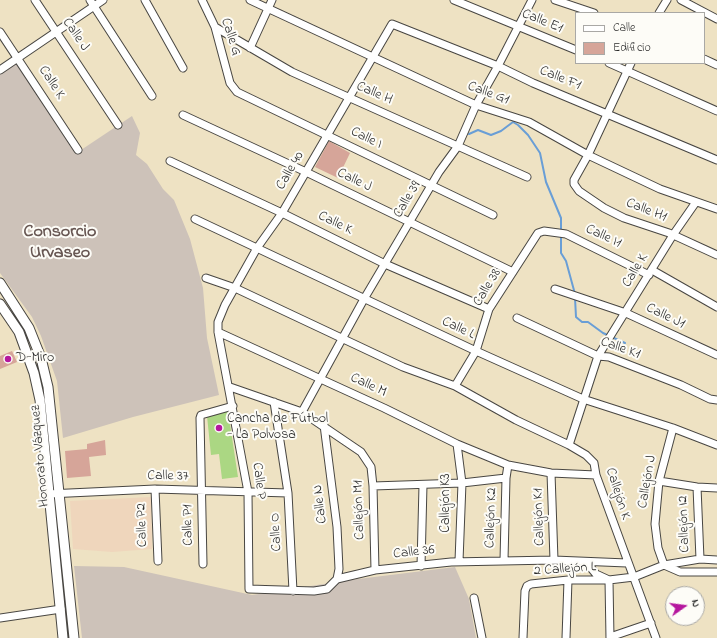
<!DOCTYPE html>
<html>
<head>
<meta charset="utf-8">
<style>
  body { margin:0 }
  #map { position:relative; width:717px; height:638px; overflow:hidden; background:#eee2c3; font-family:"Indie Flower",sans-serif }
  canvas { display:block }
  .legend { position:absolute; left:575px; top:12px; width:130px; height:52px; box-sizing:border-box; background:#fdfcf7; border:1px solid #a9a8a5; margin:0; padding:5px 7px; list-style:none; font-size:12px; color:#2b2b2b }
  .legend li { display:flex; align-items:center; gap:8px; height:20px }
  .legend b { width:20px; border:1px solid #a9a8a5 }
  .north { position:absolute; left:665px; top:586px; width:40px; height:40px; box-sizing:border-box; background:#fdfcf7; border:1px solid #a9a8a5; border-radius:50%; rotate:76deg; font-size:11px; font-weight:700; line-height:16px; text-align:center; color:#2b2b2b }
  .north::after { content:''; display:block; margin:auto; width:14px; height:18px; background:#b5179e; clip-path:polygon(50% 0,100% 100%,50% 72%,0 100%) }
</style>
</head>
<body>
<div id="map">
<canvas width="717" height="638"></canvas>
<ul class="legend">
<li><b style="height:5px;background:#fff"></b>Calle</li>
<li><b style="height:11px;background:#d6a599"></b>Edificio</li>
</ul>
<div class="north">N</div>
</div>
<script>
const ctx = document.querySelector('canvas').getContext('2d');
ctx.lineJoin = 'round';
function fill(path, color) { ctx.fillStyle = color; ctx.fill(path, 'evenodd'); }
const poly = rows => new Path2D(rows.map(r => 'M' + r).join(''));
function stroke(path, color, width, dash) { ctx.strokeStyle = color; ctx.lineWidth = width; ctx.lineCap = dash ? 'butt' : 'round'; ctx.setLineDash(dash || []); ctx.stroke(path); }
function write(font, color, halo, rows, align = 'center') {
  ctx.font = font + ' "Indie Flower",sans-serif'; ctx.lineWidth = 4; ctx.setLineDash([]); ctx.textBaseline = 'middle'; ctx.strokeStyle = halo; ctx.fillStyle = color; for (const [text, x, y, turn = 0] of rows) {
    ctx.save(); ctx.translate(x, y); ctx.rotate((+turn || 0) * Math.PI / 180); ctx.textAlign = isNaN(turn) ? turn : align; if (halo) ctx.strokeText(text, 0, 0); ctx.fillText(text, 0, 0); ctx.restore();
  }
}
fill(poly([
  [151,497,152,549,112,552,73,549,70,501]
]), '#efd6bc');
fill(poly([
  [18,61,78,152,132,116,140,133,136,155,147,164,163,189,174,200,190,239,203,288,207,338,219,395,133,417,63,438,57,381,41,336,32,317,0,273,0,74],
  [74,566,124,567,252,595,350,580,455,567,469,599,476,638,82,638]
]), '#cdc2b9');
fill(poly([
  [228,411,238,477,222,479,219,454,211,455,207,416]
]), '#abd783');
stroke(poly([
  [469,134,478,130,491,135,501,131,513,122,518,125,528,135,540,153,546,182,561,218,561,231],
  [561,235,561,253,566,261,575,294],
  [575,298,576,317,582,322,588,322,603,333,625,343]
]), '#699ed6', 2);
fill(poly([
  [329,141,350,153,338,178,315,167],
  [12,351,17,362,0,369,0,356],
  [105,440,106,455,89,457,91,476,67,478,65,451,87,449,87,444]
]), '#d6a599');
const minor = poly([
  [35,0,118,125],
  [90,0,152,96],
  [145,0,183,68],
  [202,0,215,27,230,83,237,92,493,215],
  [250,0,476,105,529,122,588,155,660,189,717,209],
  [454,0,576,50],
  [555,0,594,13],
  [681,0,717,19],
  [659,13,667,0],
  [215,27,292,72,527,177],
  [0,32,78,150],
  [250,48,272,0],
  [704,59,717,65],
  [609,63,717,111],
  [631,63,588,155,574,180,574,184,579,191,604,208,624,218,669,233,717,255],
  [0,70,103,0],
  [183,115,306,172,513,272],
  [170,161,282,213,385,264,489,309],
  [195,219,476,351,583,399,673,428,717,445],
  [652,270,717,307],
  [206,278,235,288,403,367,455,386,516,420,569,445],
  [555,289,626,313,717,355],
  [517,318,598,356,609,357,681,385,710,399,717,400],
  [218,332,384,408,457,444,508,465],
  [455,386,476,351,489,309,538,233,544,231,566,234,649,275],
  [230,387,302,412,361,452,371,467,373,486,375,570],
  [274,402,288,493,293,591],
  [302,412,364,299,439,172,458,146,476,105,498,66,532,0],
  [324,425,337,527,339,569,337,579],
  [673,428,659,481,655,524,658,548,664,565,680,572,717,572],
  [457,444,462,483,459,561],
  [551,473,554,560],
  [659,481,697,487,717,488],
  [373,486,462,483,506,478,508,465,551,473,596,475],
  [697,487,700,559],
  [155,489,158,561],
  [48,494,155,489,288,493],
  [504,560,506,478],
  [586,562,596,574,609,580,634,577,664,565,700,559,717,560],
  [627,563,554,560,451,562,375,570,337,579,327,589,314,591,249,589,248,492,218,332,218,322,225,305,257,248,282,213,392,24,498,66,533,83,717,160],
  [203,564,200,418,201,415,233,406],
  [421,566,423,485],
  [474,598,482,638],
  [0,618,61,609],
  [610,637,651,623],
  [523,638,525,591,527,586,531,584,568,580,609,580,610,638],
  [566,638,568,580],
  [656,638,596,475,594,463,586,455,569,445,598,356,673,235,696,202]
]);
const tertiary = poly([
  [0,283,29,328,41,358,48,387,74,638],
  [0,304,19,332,34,373,40,400,63,638]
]);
stroke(minor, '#484642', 9);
stroke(tertiary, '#484642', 11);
stroke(minor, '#fff', 7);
stroke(tertiary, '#fff', 9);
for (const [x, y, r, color] of [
  [8,359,4,"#b5179e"],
  [219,428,4,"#b5179e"]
]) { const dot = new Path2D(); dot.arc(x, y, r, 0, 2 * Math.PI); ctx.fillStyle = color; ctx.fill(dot); stroke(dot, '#fdfcf7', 1.5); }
write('14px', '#2b2b2b', '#fdfcf7', [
  ["Calle E1",542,22,22],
  ["Calle J",75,35,56],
  ["Calle G",230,37,72],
  ["Calle F1",560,79,22],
  ["Calle K",51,83,57],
  ["Calle H",374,94,24],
  ["Calle G1",488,94,20],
  ["Calle I",366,139,26],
  ["Calle 40",291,171,-60],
  ["Calle J",354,181,26],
  ["Calle 39",408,200,-59],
  ["Calle H1",646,211,21],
  ["Calle K",335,224,26],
  ["Calle I1",603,237,25],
  ["Calle K",636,271,-59],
  ["Calle 38",488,288,-59],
  ["Calle J1",665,317,26],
  ["Calle L",458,329,25],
  ["Calle K1",620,349,19],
  ["Calle M",368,386,25],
  ["Honorato Vázquez",41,456,-95],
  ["Calle 37",168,477,1],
  ["Calle P",258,481,83],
  ["Callejón J",648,482,-80],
  ["Callejón K",617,494,72],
  ["Callejón K3",447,503,-90],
  ["Calle N",321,504,-97],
  ["Callejón M1",360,510,-92],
  ["Callejón K1",540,517,-92],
  ["Callejón K2",492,518,-88],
  ["Callejón I2",685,524,-92],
  ["Calle P2",143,525,-92],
  ["Calle P1",189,525,-91],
  ["Calle O",277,532,-93],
  ["Calle 36",414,553,-6],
  ["2 Callejón L",565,570,-4]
]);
write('14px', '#2b2b2b', '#fdfcf7', [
  ["D-Miro",16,359],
  ["Cancha de Fútbol",227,420],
  ["- La Polvosa",227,436]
], 'left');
write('bold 18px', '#675652', '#fdfcf7', [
  ["Consorcio",60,233],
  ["Urvaseo",60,254]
]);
</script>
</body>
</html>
